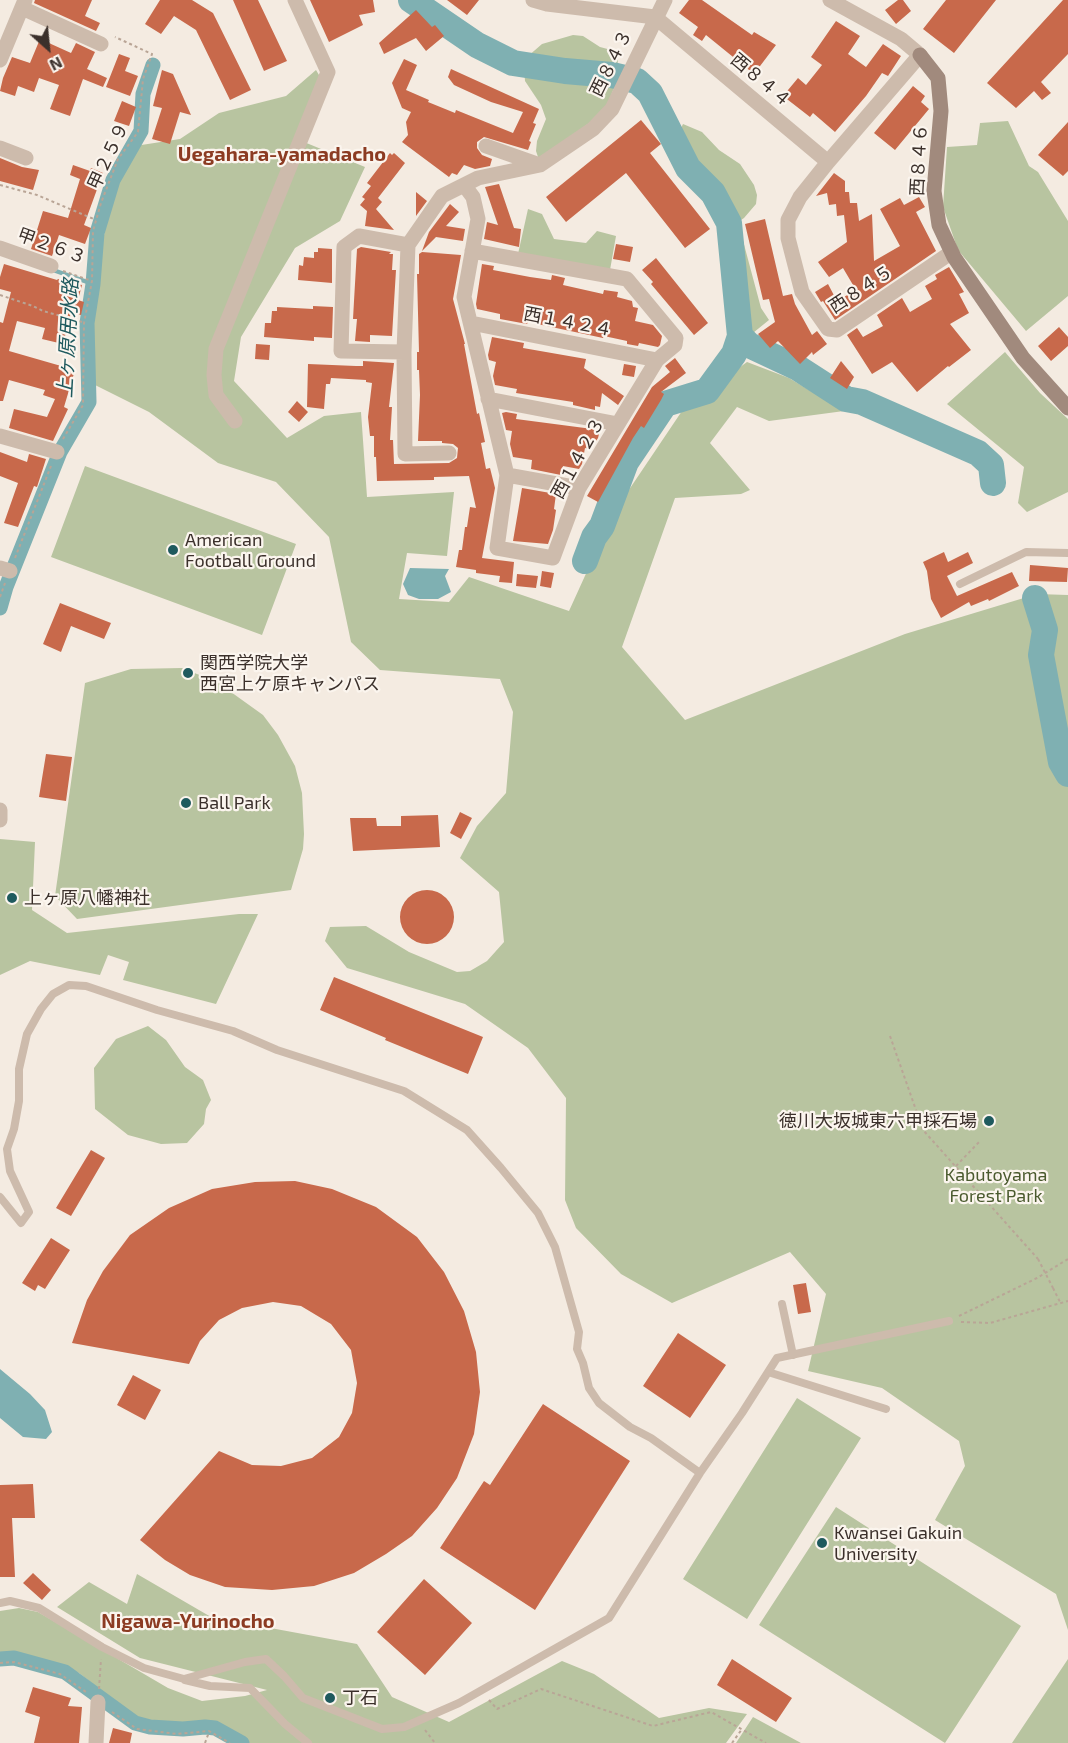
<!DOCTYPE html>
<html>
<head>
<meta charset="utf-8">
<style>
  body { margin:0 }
  #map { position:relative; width:1068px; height:1743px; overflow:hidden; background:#f4ebe1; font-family:"Exo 2",sans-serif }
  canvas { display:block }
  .north { position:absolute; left:18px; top:18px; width:60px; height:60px; -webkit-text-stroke:4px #fbf5ee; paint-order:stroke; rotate:153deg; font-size:16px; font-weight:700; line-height:24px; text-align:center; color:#3b302b }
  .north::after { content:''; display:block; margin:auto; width:21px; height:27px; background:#3b302b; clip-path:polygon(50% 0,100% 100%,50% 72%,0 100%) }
</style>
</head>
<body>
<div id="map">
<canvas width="1068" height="1743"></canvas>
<div class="north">N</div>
</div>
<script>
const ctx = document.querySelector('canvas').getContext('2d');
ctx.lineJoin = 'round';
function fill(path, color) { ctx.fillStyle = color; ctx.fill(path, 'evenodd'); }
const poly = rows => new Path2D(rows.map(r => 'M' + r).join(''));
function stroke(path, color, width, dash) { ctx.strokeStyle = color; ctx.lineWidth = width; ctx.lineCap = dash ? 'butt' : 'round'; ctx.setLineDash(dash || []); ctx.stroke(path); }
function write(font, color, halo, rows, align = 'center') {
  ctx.font = font + ' "Exo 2","Noto Sans JP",sans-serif'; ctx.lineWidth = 4.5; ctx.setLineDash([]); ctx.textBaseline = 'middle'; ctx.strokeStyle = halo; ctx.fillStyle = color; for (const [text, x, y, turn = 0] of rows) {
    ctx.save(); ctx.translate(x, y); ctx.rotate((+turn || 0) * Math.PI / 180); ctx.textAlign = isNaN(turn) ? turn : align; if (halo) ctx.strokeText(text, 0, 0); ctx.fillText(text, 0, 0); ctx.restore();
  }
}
fill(poly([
  [573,35,583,36,600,47,615,51,618,60,615,85,608,104,600,115,539,160,536,151,537,141,546,119,541,105,525,81,524,67,527,57,542,44],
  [316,70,322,80,304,142,365,167,340,221,295,248,241,337,234,381,287,438,324,416,361,412,367,497,454,492,447,556,407,553,399,599,449,602,469,577,569,611,614,512,684,408,747,362,789,378,844,411,769,421,737,407,710,443,750,490,741,494,675,498,622,647,685,720,905,634,1037,594,1068,595,1068,1630,1056,1594,935,1520,965,1466,959,1441,882,1388,808,1371,826,1294,790,1252,672,1303,621,1274,576,1228,565,1200,566,1098,528,1048,465,1004,347,968,325,941,330,927,366,926,409,952,457,972,470,971,487,961,504,942,499,892,460,858,477,826,506,793,513,712,500,679,380,670,351,642,329,537,276,482,218,463,149,412,91,383,88,323,110,202,135,146,180,139,219,113,286,96],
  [1008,121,1029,166,1038,172,1068,221,1068,296,1026,331,958,250,943,207,947,147,977,145,980,123],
  [683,124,702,132,719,150,740,164,754,185,757,195,756,204,744,218,738,222,761,308,769,320,748,337,742,324,731,210,714,183,687,154,679,132],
  [528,209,542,214,554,239,586,243,597,231,616,236,610,270,518,254],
  [1005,352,1040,393,1068,419,1068,492,1027,512,1018,503,1024,467,947,404],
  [85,466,296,544,262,635,51,557],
  [182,668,217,682,263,715,278,735,295,766,302,793,304,834,303,849,291,890,77,919,55,896,85,683,131,669],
  [0,839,35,842,32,910,67,933,239,914,258,914,216,1004,123,980,129,962,108,955,100,975,30,961,0,975],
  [148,1026,166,1040,185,1067,203,1080,211,1100,206,1109,204,1124,187,1143,161,1144,128,1135,95,1109,94,1068,116,1039],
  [797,1398,861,1438,747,1619,683,1579],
  [836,1507,1021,1626,945,1743,759,1625],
  [137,1574,211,1617,357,1644,392,1697,449,1722,562,1661,594,1674,659,1718,709,1708,747,1714,726,1743,246,1743,202,1723,144,1724,79,1673,0,1657,0,1611,19,1608,38,1612,168,1688,202,1701,245,1696,267,1690,140,1658,57,1607,89,1582,127,1604],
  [1068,1659,1068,1743,1012,1743],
  [753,1717,801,1743,736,1743]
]), '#b8c4a0');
fill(poly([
  [410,568,449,569,445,576,451,592,438,599,419,599,408,595,403,584],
  [0,1369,30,1394,45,1410,52,1432,46,1439,23,1437,0,1418]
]), '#7fb0b2');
stroke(poly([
  [53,270,93,284]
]), '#7fb0b2', 4.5);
stroke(poly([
  [0,608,6,587,60,452,89,402,87,323,93,284,97,233,113,180,141,131,143,94,153,65],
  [0,1659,14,1658,65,1672,135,1723,150,1727,183,1729,205,1727,215,1728,242,1743]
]), '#7fb0b2', 15);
stroke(poly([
  [411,0,477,45,513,63,565,71,612,75,637,81,650,93,688,168,713,193,729,223,740,336,734,354,707,391,665,404,626,462,602,526,594,537,585,561],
  [740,336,749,345,798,368,846,399,862,402,978,453,991,465,993,483],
  [1035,598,1045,630,1041,655,1061,762,1068,774]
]), '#7fb0b2', 26);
fill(poly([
  [35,0,92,0,85,16,100,23,96,31,34,3],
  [160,0,192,0,213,13,251,90,230,100,196,30,174,16,161,34,145,24],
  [233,0,258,0,287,61,264,71],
  [310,0,373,0,375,12,359,15,363,25,329,42],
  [447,0,479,0,467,15],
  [689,0,702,0,752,35,754,32,776,45,754,74,706,35,702,41,693,35,698,27,679,13],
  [898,0,903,0,911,11,896,24,885,10],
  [946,0,996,0,954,53,923,29],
  [1063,0,1068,0,1068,54,1041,82,1051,93,1042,100,1034,91,1016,108,987,83],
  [416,10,432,27,435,25,444,36,426,51,416,38,384,54,379,43],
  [836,21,860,36,848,54,866,67,883,44,901,56,888,76,882,73,866,96,835,132,813,113,810,117,783,96,798,78,806,85,822,65,811,57],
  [40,39,71,53,76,43,95,52,87,69,107,78,103,87,83,79,70,116,50,109,59,85,39,78,34,92,18,86,15,96,0,91,3,78,12,57,30,63],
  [119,54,130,58,125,71,138,76,130,96,106,87],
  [404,59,417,65,406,90,429,100,428,102,455,113,456,110,513,133,523,112,491,102,454,85,448,77,451,69,539,109,533,123,536,124,529,141,531,142,528,150,484,137,477,142,477,148,482,155,492,159,490,166,475,169,464,165,457,175,452,173,449,177,402,142,408,135,406,122,411,112,402,108,392,83],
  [162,70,173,74,191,115,180,112,170,144,152,139,162,108,153,106],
  [913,86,925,96,921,102,929,109,895,150,874,133],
  [122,101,136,107,129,126,114,121],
  [641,120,661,144,650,153,710,229,685,248,626,173,566,222,546,197],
  [1068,122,1068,171,1063,176,1038,155],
  [390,153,392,155,394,153,405,163,378,198,382,202,376,209,394,230,365,226,367,211,360,205,365,199,362,197,371,186,367,183],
  [0,158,22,167,39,170,33,190,0,181],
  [73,165,90,171,91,168,103,173,84,225,91,228,85,244,59,235,52,256,31,249,43,211,68,218,80,179,70,175],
  [834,173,845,181,845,192,849,192,850,203,857,203,859,221,872,214,874,261,900,246,880,209,900,198,904,205,919,197,925,207,916,212,936,251,835,320,823,301,821,302,815,292,828,284,837,301,856,290,843,268,829,277,818,262,847,242,844,215,837,216,836,204,829,205,827,193,816,196],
  [499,184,514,228,521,229,519,247,484,239,487,222,498,225,485,187],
  [416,192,427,201,416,216],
  [450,204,459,212,446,226,465,229,463,241,436,237,422,251,429,232],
  [765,219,783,296,792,294,795,304,812,335,817,331,827,344,813,355,812,352,800,364,778,341,770,348,758,334,775,322,769,299,763,300,745,224],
  [616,244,633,247,630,262,613,259],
  [361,247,391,252,389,254,393,254,392,270,396,270,392,336,370,335,370,342,355,341,357,319,353,319,354,301,357,249],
  [318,248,332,249,332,283,298,280,299,265,303,266,304,257,314,258,314,252,318,252],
  [422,252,461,255,453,299,465,344,464,344,477,414,479,413,485,442,481,443,486,469,490,468,495,488,482,558,514,562,512,583,499,582,500,576,476,573,476,570,456,567,459,550,462,550,465,527,467,527,470,507,476,508,469,476,434,477,434,480,377,481,376,457,374,457,374,436,370,436,368,417,372,383,366,382,366,380,331,378,330,384,326,384,324,409,307,407,308,364,356,366,363,366,363,361,394,363,389,407,392,407,390,440,393,440,394,464,449,463,457,458,458,448,453,444,442,443,442,441,418,441,420,395,419,370,417,370,417,352,419,352,417,274,419,274,419,254],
  [656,258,708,323,694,335,651,284,653,282,642,270],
  [4,264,57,280,58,279,82,285,78,300,84,302,81,315,71,313,63,344,42,339,45,328,17,321,9,351,75,370,64,407,68,409,53,441,9,428,14,409,47,417,55,399,43,395,45,390,9,380,3,401,0,401,0,322,3,323,11,292,0,289,0,277],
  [482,264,494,266,493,270,530,277,551,280,552,275,565,278,563,285,603,294,604,290,618,292,617,297,632,301,633,307,638,308,635,321,653,325,662,336,660,345,658,347,639,343,638,346,627,344,627,341,604,336,603,338,528,322,527,324,500,319,500,314,477,309,476,304],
  [949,267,964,292,959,294,969,313,950,324,971,350,949,367,948,366,917,392,892,362,872,374,847,335,857,328,863,337,883,326,877,315,902,298,910,312,932,299,925,286,937,279,935,275],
  [313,306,333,307,332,338,314,337,314,341,264,337,265,323,271,323,272,311,277,311,277,307,313,309],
  [1059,327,1068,337,1068,346,1051,361,1038,346],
  [492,337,524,343,523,348,586,359,584,368,624,396,618,405,602,393,600,407,595,406,595,410,573,405,573,402,516,393,517,389,495,385,493,376,496,362,489,360,488,355],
  [256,344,270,345,269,360,255,359],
  [675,358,686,373,661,392,664,394,661,400,644,428,641,426,633,438,598,502,587,496,652,387,670,372,665,366],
  [841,361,854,377,847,389,830,378],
  [624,364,636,366,634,377,622,375],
  [297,401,308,412,299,422,288,412],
  [506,412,517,414,516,419,600,430,598,438,591,449,585,448,582,464,579,469,563,466,561,475,531,469,532,460,513,457,510,444,512,431,506,430,502,413],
  [0,452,27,462,29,454,46,459,37,487,34,486,18,527,4,523,18,483,0,476],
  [522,488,556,494,554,509,556,510,553,530,548,544,513,541],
  [944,552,948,562,968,552,973,563,947,576,957,596,1012,572,1019,586,989,601,988,599,971,606,969,602,941,618,931,599,927,571,923,562],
  [1030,565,1068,568,1067,582,1029,581],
  [542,571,554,573,551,588,540,586],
  [517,574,538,576,536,588,516,586],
  [60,603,111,623,104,639,71,626,61,652,43,644],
  [46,754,72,757,66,801,39,797],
  [460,812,472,818,461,839,450,833],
  [438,815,440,847,353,851,350,818,376,818,377,826,401,826,401,816],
  '400 917a27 27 0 1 1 54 0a27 27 0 1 1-54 0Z',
  [334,977,483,1037,468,1074,385,1040,386,1038,320,1010],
  [91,1150,105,1158,71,1216,56,1208],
  [295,1181,332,1189,376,1207,417,1237,444,1272,464,1311,476,1352,480,1392,474,1434,457,1478,437,1508,412,1536,386,1554,354,1573,314,1586,272,1590,225,1587,190,1575,165,1560,140,1540,219,1451,252,1465,281,1466,312,1458,339,1437,352,1413,357,1383,351,1350,331,1324,301,1306,273,1302,242,1308,219,1320,200,1341,189,1364,72,1343,87,1300,103,1271,130,1235,169,1208,212,1189,255,1182],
  [51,1238,70,1250,45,1289,38,1285,35,1291,22,1283],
  [806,1283,811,1312,798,1314,793,1285],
  [678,1333,726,1365,690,1418,643,1386],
  [133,1375,161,1390,145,1420,117,1405],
  [543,1404,630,1461,535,1610,440,1548,484,1481,490,1485],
  [33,1484,35,1518,12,1518,15,1577,0,1577,0,1485],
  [33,1573,51,1590,42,1600,23,1583],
  [424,1579,472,1623,425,1675,377,1632],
  [732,1659,792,1698,776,1722,717,1685],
  [33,1687,71,1698,68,1706,82,1707,79,1743,34,1743,40,1717,25,1712],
  [113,1728,132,1733,130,1743,109,1743]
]), '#c8694b');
stroke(poly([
  [0,185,37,195,96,220],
  [63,271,92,281],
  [0,295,33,306,43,311,82,322],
  [63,439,83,405,84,323,92,281,93,231,101,203,118,159,138,132,143,79,152,54,115,37],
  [15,558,51,466],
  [0,597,5,583],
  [890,1036,923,1130,1038,1259],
  [956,1166,980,1141],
  [1053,1288,1061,1304],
  [959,1316,1037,1278,1068,1259],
  [961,1322,990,1323,1068,1301],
  [0,1663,14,1662,60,1674,86,1692],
  [99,1689,101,1659],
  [489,1700,497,1709,541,1689,653,1726,711,1712,766,1743],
  [112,1712,137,1729,177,1734,209,1731,230,1743],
  [425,1730,435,1743],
  [205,1743,209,1732],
  [732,1743,742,1729]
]), '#b9a596', 2, [3, 3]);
stroke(poly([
  [960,584,1026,552,1068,553],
  [0,1197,21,1223,29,1212,10,1171,7,1149,14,1129,19,1101,19,1069,27,1034,41,1009,53,994,69,985,86,986,157,1010,233,1031,277,1050,404,1091,467,1130,501,1168,538,1213,555,1247,579,1332,577,1349,583,1363,589,1388,599,1403,630,1427,651,1438,700,1473],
  [782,1304,793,1355],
  [768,1372,886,1409],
  [0,1603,10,1601,39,1608,102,1647,144,1668,184,1679,245,1662,266,1659,284,1676,303,1698,382,1729,404,1727,459,1703,609,1618,700,1473,742,1413,777,1358,949,1321],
  [185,1680,210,1686,250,1688,285,1724,308,1743]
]), '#cdbbac', 8);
stroke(poly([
  [533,0,547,4,655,17,828,162,920,55,901,39,830,0],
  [22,8,101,44],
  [0,60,25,0],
  [486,146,540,165],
  [0,148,26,158],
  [828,162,800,197,788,220,788,238,802,292,828,329,837,330,952,252],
  [464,185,473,197,478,219,464,297,507,475,497,548,553,558,579,488,657,360,675,345,676,338,627,279,472,251],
  [408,245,359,236,344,247,341,351,404,352,408,245,442,196,478,178,540,165,593,129,612,109,665,0],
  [0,248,51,266],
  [471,323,657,360],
  [404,352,405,454,449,453],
  [488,399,618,424],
  [235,421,216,395,214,375,216,349,328,72,295,0],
  [0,436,57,452],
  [507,475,579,488],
  [0,568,10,571],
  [0,810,0,820],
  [96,1743,98,1702]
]), '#cdbbac', 15);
stroke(poly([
  [920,55,938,78,941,111,934,191,939,225,954,257,1023,358,1068,408]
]), '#a18a7d', 15);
stroke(poly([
  [1038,1259,1053,1288]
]), '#b9a596', 2, [3, 3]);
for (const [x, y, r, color] of [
  [173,550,6,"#1f5a5e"],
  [188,673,6,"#1f5a5e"],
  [186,803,6,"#1f5a5e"],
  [12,898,6,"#1f5a5e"],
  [989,1121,6,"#1f5a5e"],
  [822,1543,6,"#1f5a5e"],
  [330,1698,6,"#1f5a5e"]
]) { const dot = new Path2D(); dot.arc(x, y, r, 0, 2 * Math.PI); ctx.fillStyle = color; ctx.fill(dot); stroke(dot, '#fbf5ee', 2); }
write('18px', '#3b302b', '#fbf5ee', [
  ["西８４３",611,63,-64],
  ["西８４４",761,80,40],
  ["甲２５９",108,156,-65],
  ["西８４６",919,160,-87],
  ["甲２６３",52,246,20],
  ["西８４５",861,289,-33],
  ["西１４２４",568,322,11],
  ["西１４２３",578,458,-61]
]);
write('18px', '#3b302b', '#fbf5ee', [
  ["American",185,540],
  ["Football Ground",185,561],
  ["関西学院大学",200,663],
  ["西宮上ケ原キャンパス",200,684],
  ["Ball Park",198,803],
  ["上ヶ原八幡神社",24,898],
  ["徳川大坂城東六甲採石場",977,1121,"right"],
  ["Kwansei Gakuin",834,1533],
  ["University",834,1554],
  ["丁石",342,1698]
], 'left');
write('18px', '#4a5a2e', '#fbf5ee', [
  ["Kabutoyama",996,1175],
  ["Forest Park",996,1196]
]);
write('bold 20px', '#8c3b22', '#fbf5ee', [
  ["Uegahara-yamadacho",282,154],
  ["Nigawa-Yurinocho",188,1621]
]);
write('italic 20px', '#1f5a5e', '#fbf5ee', [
  ["上ヶ原用水路",68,338,-87]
]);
</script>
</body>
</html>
